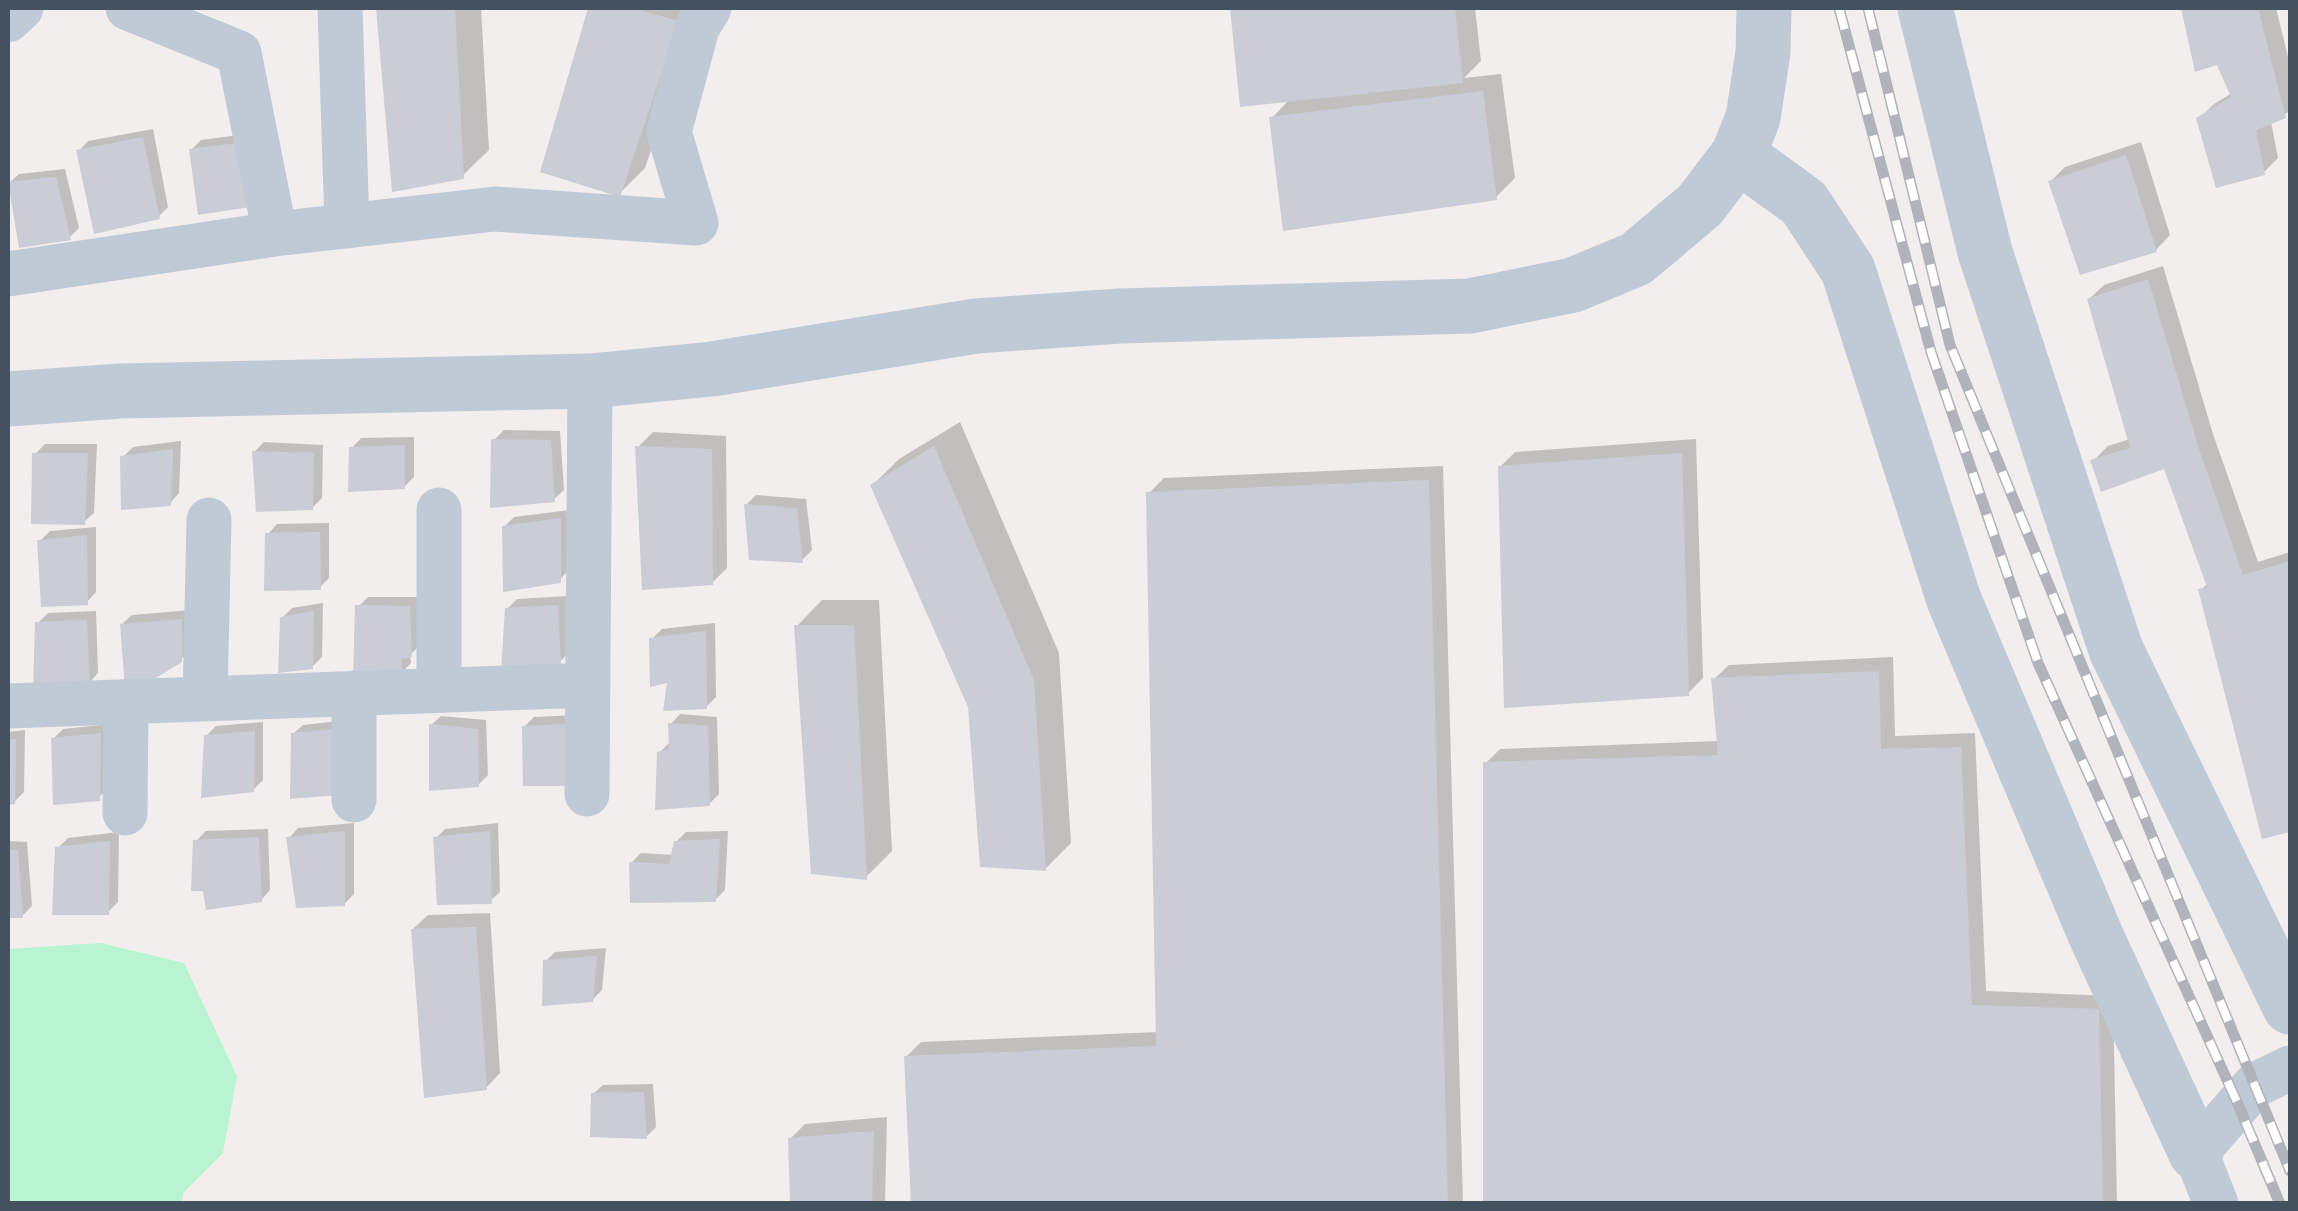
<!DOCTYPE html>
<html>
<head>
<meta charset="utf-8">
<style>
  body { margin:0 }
  #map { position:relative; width:2298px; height:1211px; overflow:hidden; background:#f2eeee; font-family:Helvetica,sans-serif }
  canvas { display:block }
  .frame { position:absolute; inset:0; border:10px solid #44515e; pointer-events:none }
</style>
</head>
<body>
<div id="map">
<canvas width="2298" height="1211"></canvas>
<div class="frame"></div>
</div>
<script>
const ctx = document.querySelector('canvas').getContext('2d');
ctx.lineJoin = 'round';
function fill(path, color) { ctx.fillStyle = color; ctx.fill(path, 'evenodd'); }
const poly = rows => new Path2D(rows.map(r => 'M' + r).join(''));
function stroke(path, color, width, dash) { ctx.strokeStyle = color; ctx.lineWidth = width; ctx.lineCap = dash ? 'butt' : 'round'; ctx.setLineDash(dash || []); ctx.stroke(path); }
fill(poly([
  [101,943,184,963,237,1076,223,1153,183,1193,182,1203,8,1203,8,949]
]), '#b8f4d2');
fill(poly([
  [378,8,481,8,489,150,462,176,394,189],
  [591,8,699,8,645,168,619,194,543,170],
  [1233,8,1475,8,1481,61,1464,78,1501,74,1515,178,1496,197,1272,118,1290,99,1243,105],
  [2184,8,2276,8,2290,65,2290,111,2271,122,2278,158,2263,173,2199,119,2214,104,2232,93,2219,62,2197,68],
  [153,129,168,207,159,216,79,151,88,141],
  [247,134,250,204,191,150,201,140],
  [2141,142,2170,235,2156,250,2050,182,2065,167],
  [65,169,79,228,70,237,9,183,19,174],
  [2163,266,2213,434,2258,562,2290,552,2290,829,2264,836,2201,590,2208,583,2165,466,2093,461,2108,446,2130,439,2089,299,2104,285],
  [960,422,1059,653,1071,843,1045,869,873,485,899,459],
  [504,430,560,431,564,490,554,499,494,440],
  [653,432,726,436,727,568,712,583,638,447],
  [414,437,414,477,404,487,352,448,361,438],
  [1696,439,1703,678,1688,693,1500,467,1515,452],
  [181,441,179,493,170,503,123,457,133,447],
  [264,442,323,445,322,498,312,508,254,452],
  [45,444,97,444,94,513,84,522,35,454],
  [1443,466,1463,1204,914,1204,906,1057,921,1042,1158,1032,1149,493,1164,478],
  [756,495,806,499,812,550,802,560,746,505],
  [570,510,569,570,559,580,504,527,514,517],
  [329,523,329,578,320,587,268,534,277,524],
  [96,527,96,592,87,602,40,541,50,531],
  [567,596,569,652,560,662,507,609,517,599],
  [368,597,419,597,420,645,410,655,411,663,402,672,358,607],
  [822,600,879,600,892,851,866,877,797,626],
  [323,603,322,657,312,667,282,618,292,608],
  [191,610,191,650,180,660,122,624,132,615],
  [96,611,98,673,89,683,38,623,48,613],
  [715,623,716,697,706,707,670,679,652,639,662,629],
  [1893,657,1895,736,1975,733,1986,991,2113,996,2117,1204,1486,1204,1486,763,1500,749,1719,741,1714,679,1729,665],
  [680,714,717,717,719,794,709,804,659,753,669,743,671,724],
  [578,715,579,774,524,727,534,717],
  [441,716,486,720,488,775,478,785,431,725],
  [349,720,348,783,293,734,303,725],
  [263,722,263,780,253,790,206,736,216,726],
  [110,724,108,788,98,798,53,739,63,729],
  [25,730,24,792,14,802,8,802,8,732],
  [354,823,354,894,344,904,289,838,298,828],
  [498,823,500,892,490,901,436,838,445,829],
  [268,829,270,890,261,900,196,841,206,831],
  [728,831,725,890,715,900,631,863,641,853,674,855,676,842,686,832],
  [119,832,118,902,108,912,58,848,68,838],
  [8,841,27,842,32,906,22,916,8,916],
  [490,913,500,1073,486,1088,413,929,428,915],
  [606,948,602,990,592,1000,546,961,555,952],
  [653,1084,656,1127,646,1137,593,1094,603,1085],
  [887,1117,885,1204,793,1204,790,1139,805,1124]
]), '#0003');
fill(poly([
  [376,8,455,8,464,179,392,192],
  [588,8,632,8,679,21,620,197,540,172],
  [1230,8,1455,8,1463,83,1240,107],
  [2181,8,2258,8,2286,118,2256,130,2265,175,2216,188,2196,118,2231,97,2217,65,2195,72],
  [1483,91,1497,200,1283,231,1269,117],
  [143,137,160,219,94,234,76,150],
  [238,143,251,207,198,215,189,149],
  [2126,155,2157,252,2080,275,2048,181],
  [56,177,71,240,19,248,8,182],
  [2148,279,2199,449,2243,575,2290,561,2290,832,2262,839,2198,589,2207,587,2164,469,2101,492,2090,460,2130,448,2087,299],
  [491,439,551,440,555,502,490,508],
  [405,445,405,489,348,492,349,447],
  [635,446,712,449,713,585,642,590],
  [934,446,1034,680,1046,871,980,867,968,707,870,485],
  [173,449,171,506,121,510,120,456],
  [252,451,314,453,313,510,256,512],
  [32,453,88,453,85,525,31,524],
  [1682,453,1689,696,1504,708,1498,466],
  [1429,480,1448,1204,911,1204,904,1056,1156,1046,1146,492],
  [744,504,797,508,803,563,749,560],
  [561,518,561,583,503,592,502,526],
  [320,532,321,590,264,591,265,533],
  [87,535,88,605,41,607,37,540],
  [355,605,410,606,412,657,401,659,403,675,353,679],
  [558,605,561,664,501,672,505,608],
  [314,611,313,669,278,673,280,617],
  [182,619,182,662,143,686,125,688,120,624],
  [87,620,90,685,33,692,35,622],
  [794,625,854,625,867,880,811,874],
  [706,631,707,709,663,711,667,683,650,687,649,638],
  [1879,671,1881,749,1961,747,1972,1005,2099,1009,2103,1204,1483,1204,1483,762,1718,755,1711,678],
  [668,723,708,726,710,806,655,810,657,752,669,749],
  [429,724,478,729,479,787,429,791],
  [569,724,571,786,523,786,522,726],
  [340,728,339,795,290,799,291,733],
  [255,731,254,792,201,798,204,735],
  [101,733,100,801,53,805,51,738],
  [16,739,15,804,8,805,8,740],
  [345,831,345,906,296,908,286,837],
  [490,831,492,904,437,905,433,837],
  [259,837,262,902,206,910,203,891,191,891,193,840],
  [720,839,716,902,630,903,629,862,669,864,674,841],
  [110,841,109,915,52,915,55,847],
  [8,850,18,850,23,918,8,918],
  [476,927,487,1090,424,1098,411,929],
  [597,956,593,1002,542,1006,543,960],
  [644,1092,647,1139,590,1137,591,1093],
  [874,1131,872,1204,790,1204,788,1138]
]), '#cacdd5');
stroke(poly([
  [128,8,239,53,275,234],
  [340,8,347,226],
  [8,20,21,8],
  [8,274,275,234,495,209,696,223,669,132,697,28,709,8],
  [439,510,439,690],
  [354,693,354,800],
  [205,699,209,520],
  [8,706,588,685],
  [587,794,590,381],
  [125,813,126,702],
  [2216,1204,2196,1153,2255,1085,2290,1068]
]), '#c0cad6', 45);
stroke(poly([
  [1925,8,1985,252,2116,650,2290,1007],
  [1738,155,1804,203,1848,270,1954,600,2096,936,2196,1153],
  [8,399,121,391,590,381,712,369,976,326,1120,316,1470,306,1573,285,1636,259,1700,205,1738,155,1753,118,1763,52,1764,8]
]), '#c0cad6', 55);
const rail = poly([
  [1839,8,1931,352,2038,663,2237,1102,2280,1204],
  [1868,8,1950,345,2290,1171]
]);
stroke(rail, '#b0b3ba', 11);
stroke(rail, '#fff', 8, [22]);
</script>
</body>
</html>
